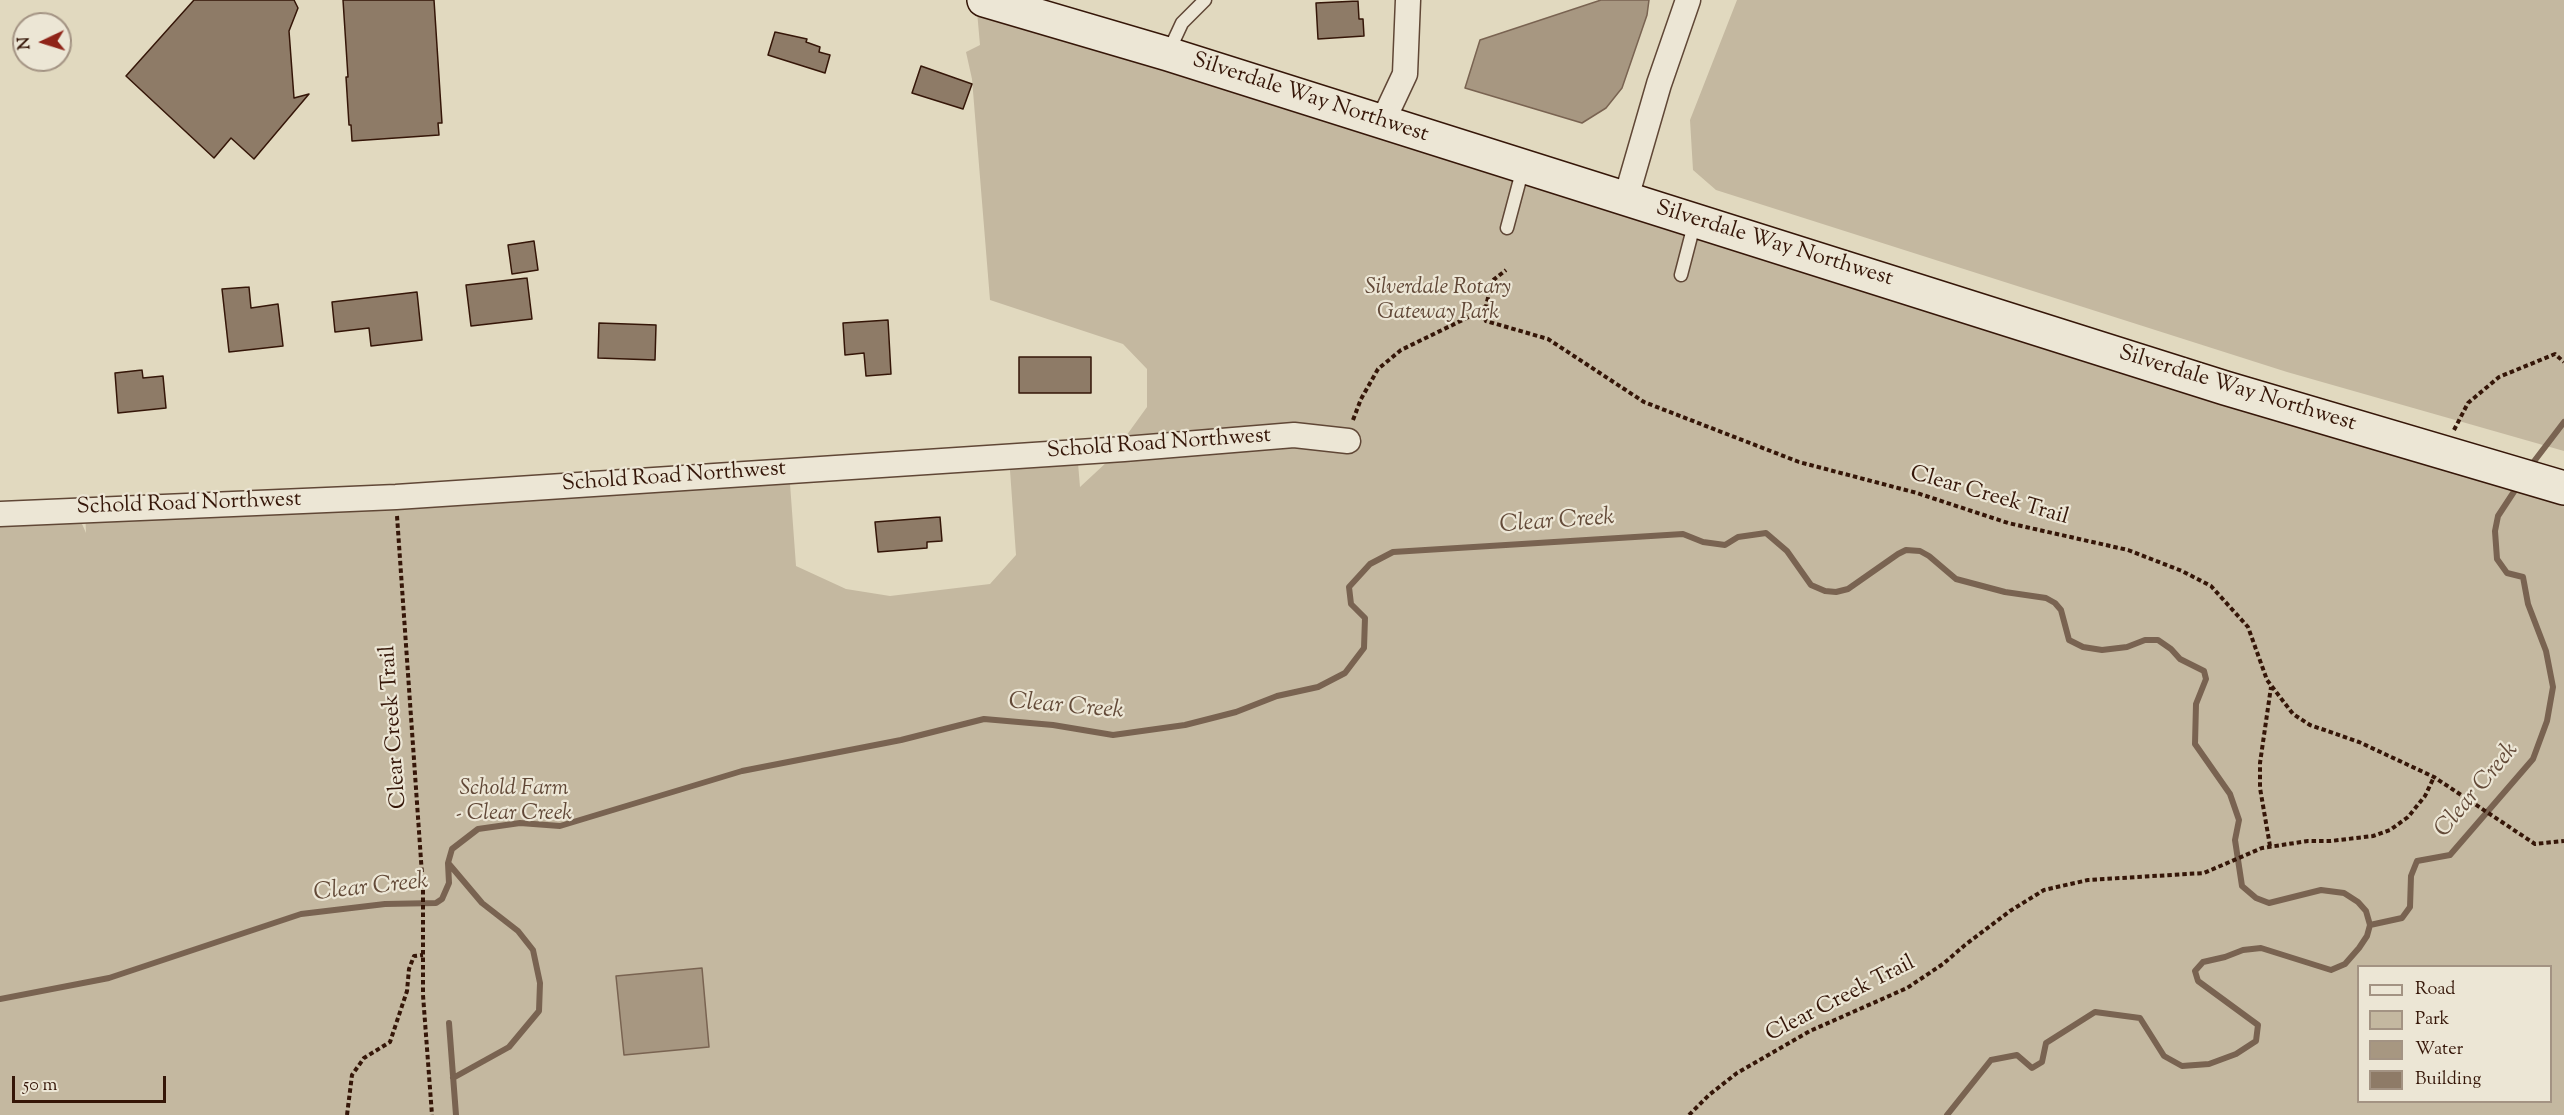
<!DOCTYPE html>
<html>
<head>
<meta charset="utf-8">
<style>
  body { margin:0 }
  #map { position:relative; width:2564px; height:1115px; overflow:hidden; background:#e1d9bf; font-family:"Sorts Mill Goudy",serif }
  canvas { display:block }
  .legend { position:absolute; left:2357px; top:965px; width:195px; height:138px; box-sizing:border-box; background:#ece6d5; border:2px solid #a39383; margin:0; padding:8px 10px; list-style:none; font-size:18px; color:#351608 }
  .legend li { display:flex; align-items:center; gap:12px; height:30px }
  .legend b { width:30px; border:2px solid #a39383 }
  .north { position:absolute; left:12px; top:12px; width:60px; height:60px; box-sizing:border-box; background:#ece6d5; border:2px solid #a39383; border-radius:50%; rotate:266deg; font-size:16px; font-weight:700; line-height:24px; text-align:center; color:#351608 }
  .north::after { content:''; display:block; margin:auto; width:21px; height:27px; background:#8f2418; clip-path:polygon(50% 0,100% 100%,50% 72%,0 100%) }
  .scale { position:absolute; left:12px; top:1076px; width:154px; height:27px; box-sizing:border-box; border:3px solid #351608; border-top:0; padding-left:8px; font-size:18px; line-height:21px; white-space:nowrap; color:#351608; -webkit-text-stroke:4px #ece6d5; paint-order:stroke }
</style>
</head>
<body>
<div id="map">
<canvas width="2564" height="1115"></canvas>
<ul class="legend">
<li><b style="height:8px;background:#ece6d5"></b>Road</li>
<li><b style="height:16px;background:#c4b8a0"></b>Park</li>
<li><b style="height:16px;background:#a79781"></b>Water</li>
<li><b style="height:16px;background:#8e7b67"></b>Building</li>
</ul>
<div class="north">N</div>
<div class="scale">50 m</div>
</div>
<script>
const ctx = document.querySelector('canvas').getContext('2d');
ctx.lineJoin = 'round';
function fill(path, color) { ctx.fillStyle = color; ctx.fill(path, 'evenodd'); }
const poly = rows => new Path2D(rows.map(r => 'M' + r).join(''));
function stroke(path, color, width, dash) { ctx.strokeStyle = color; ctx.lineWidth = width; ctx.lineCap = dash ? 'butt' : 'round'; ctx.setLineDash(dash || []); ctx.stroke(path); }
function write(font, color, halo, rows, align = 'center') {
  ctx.font = font + ' "Sorts Mill Goudy",serif'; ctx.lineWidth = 4.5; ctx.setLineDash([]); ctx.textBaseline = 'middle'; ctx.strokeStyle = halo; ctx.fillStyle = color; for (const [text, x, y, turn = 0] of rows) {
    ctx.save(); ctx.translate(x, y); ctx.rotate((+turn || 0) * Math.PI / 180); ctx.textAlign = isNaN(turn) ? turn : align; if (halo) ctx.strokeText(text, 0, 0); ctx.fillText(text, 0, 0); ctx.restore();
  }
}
fill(poly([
  [976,0,2564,488,2564,1115,0,1115,0,522,79,517,86,533,85,509,789,470,796,566,846,589,890,596,990,584,1016,555,1009,456,1077,451,1080,487,1108,461,1147,407,1147,369,1123,344,990,300,972,79,966,52,980,45],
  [2358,966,2550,966,2550,1102,2358,1102],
  [1737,0,2564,0,2564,451,2287,372,1716,190,1693,170,1690,120]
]), '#c4b8a0');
const water = poly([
  [1601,0,1649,0,1647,15,1622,88,1606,108,1582,123,1465,88,1480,40,1601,0],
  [702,968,709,1047,624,1055,616,976,702,968]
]);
fill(water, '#a79781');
stroke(water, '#796351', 1.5);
stroke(poly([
  [2529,468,2564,422],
  [449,864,482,903,518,931,533,950,540,983,539,1011,509,1047,453,1078],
  [2370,925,2402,918,2410,907,2411,876,2417,861,2450,855,2533,759,2547,721,2553,687,2546,651,2528,604,2523,577,2507,573,2497,559,2495,531,2498,516,2519,484],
  [0,999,109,978,301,914,385,904,436,903,442,899,449,883,448,863,452,849,478,829,520,823,560,826,742,771,901,740,984,719,1053,725,1113,735,1185,725,1236,712,1277,696,1318,687,1345,673,1364,648,1365,618,1351,604,1349,587,1370,564,1393,552,1683,534,1703,542,1725,545,1738,537,1766,533,1787,551,1811,585,1825,591,1836,592,1848,589,1898,554,1906,550,1920,551,1929,556,1956,579,2005,592,2046,598,2055,603,2061,610,2069,640,2083,647,2102,650,2127,647,2145,640,2158,640,2171,649,2180,659,2204,671,2206,679,2196,704,2195,744,2230,794,2239,820,2235,840,2242,886,2256,898,2269,903,2321,890,2344,893,2358,902,2366,911,2370,925],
  [449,1023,456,1115],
  [1947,1115,1991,1060,2017,1055,2032,1068,2042,1062,2046,1043,2095,1012,2140,1018,2164,1056,2182,1066,2209,1064,2236,1054,2256,1041,2258,1025,2198,981,2195,971,2203,962,2225,957,2243,950,2261,948,2331,970,2345,964,2359,948,2367,936,2370,925]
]), '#796351', 6);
const building = poly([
  [194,0,294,0,298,8,289,31,294,98,309,94,254,159,231,138,214,158,126,76,194,0],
  [343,0,434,0,442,123,438,123,439,135,352,141,351,125,349,125,346,77,348,77,343,0],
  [1358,1,1359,19,1363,19,1364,36,1318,39,1316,3,1358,1],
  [775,32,807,39,806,42,820,47,819,52,830,55,825,73,768,55,775,32],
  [921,66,972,84,963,109,912,93,921,66],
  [534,241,538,270,512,274,508,245,534,241],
  [527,278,532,319,471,326,466,285,527,278],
  [249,287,251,308,278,304,283,346,229,352,222,289,249,287],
  [417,292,422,340,371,346,369,328,335,332,332,302,417,292],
  [888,320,891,374,866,376,864,353,845,355,843,323,888,320],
  [599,323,656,325,655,360,598,358,599,323],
  [1019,357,1091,357,1091,393,1019,393,1019,357],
  [142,370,143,378,163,376,166,408,118,413,115,373,142,370],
  [940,517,942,541,927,542,927,548,878,552,875,522,940,517]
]);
fill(building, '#8e7b67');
stroke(building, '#351608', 1.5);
const service = poly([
  [1168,53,1182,23,1205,0],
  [1507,228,1523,168],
  [1681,275,1695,221]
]);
const minor = poly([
  [1382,123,1405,74,1408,0],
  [1626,198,1659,84,1688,0],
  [0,514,396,497,1124,449,1294,435,1348,441]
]);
const secondary = poly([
  [984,0,1168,54,2225,388,2564,488]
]);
stroke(service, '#604736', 15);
stroke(minor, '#604736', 27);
stroke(secondary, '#351608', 36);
stroke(poly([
  [1481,311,1486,321,1548,339,1644,402,1799,462,1917,493,2008,523,2128,550,2182,571,2211,586,2248,627,2267,680,2293,714,2310,725,2359,742,2434,777,2535,844,2564,841],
  [1353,420,1361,399,1378,369,1401,350,1481,311,1486,306,1492,281,1506,270],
  [2454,430,2468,403,2499,377,2555,354,2564,362],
  [397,516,423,889,423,995,432,1115],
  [2270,846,2260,788,2260,763,2271,687],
  [347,1115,352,1075,364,1058,390,1042,407,991,409,969,414,956,423,955],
  [1689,1115,1709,1095,1737,1073,1810,1031,1907,988,1943,964,1965,945,2010,911,2044,890,2088,880,2204,873,2262,848,2308,841,2331,841,2373,836,2390,830,2408,817,2425,796,2434,777]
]), '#351608', 4, [4.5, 3]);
stroke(service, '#ece6d5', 12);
stroke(minor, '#ece6d5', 24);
stroke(secondary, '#ece6d5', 33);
write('22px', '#351608', '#ece6d5', [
  ["Silverdale Way Northwest",1310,99,18],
  ["Silverdale Way Northwest",1774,245,17],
  ["Silverdale Way Northwest",2237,390,17],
  ["Schold Road Northwest",1159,445,-4],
  ["Schold Road Northwest",674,478,-4],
  ["Clear Creek Trail",1989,497,16],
  ["Schold Road Northwest",189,505,-2],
  ["Clear Creek Trail",395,727,-94],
  ["Clear Creek Trail",1841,1000,-27]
]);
write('italic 22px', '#604736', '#ece6d5', [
  ["Silverdale Rotary",1438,289],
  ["Gateway Park",1438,314],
  ["Schold Farm",514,790],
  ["- Clear Creek",514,815]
]);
write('italic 24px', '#634a38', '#ece6d5', [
  ["Clear Creek",1557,523,-4],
  ["Clear Creek",1066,708,5],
  ["Clear Creek",2478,791,-50],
  ["Clear Creek",371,889,-6]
]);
</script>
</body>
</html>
